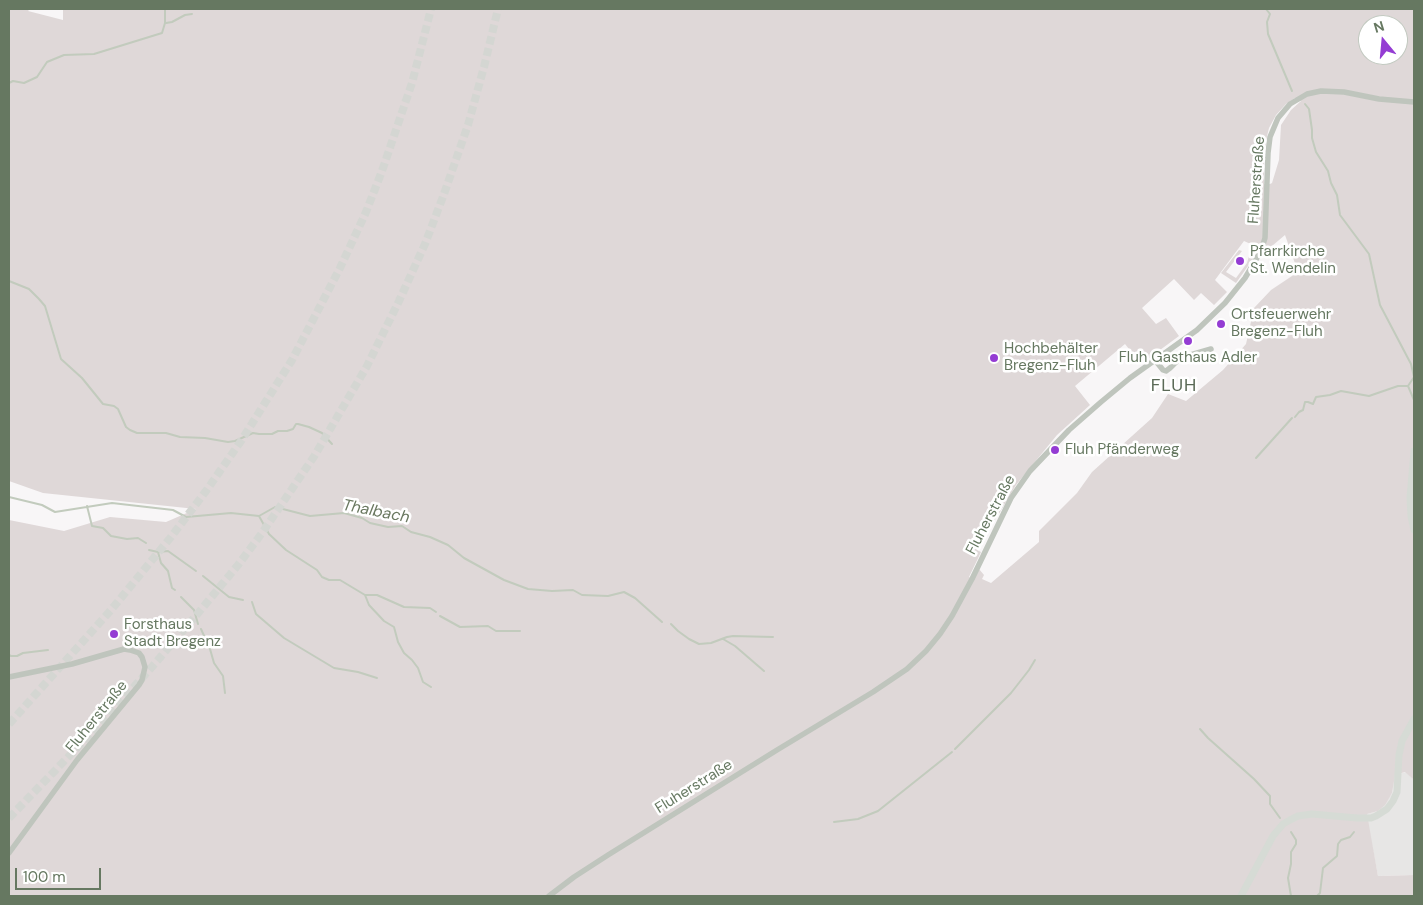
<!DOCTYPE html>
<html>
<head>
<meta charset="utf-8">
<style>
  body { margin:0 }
  #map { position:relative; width:1423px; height:905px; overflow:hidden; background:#f8f6f7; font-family:"DM Sans",sans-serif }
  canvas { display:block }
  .frame { position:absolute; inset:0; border:10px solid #667861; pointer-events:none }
  .north { position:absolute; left:1358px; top:15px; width:50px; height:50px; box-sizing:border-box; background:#fff; border:1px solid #c2c9c0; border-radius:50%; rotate:343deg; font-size:14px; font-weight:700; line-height:20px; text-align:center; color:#667861 }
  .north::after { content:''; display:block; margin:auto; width:18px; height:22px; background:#943cd3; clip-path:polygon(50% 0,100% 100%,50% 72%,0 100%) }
  .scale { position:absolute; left:15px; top:868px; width:86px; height:22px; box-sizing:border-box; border:2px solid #667861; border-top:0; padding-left:6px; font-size:15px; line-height:18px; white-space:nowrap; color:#667861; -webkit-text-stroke:4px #fff; paint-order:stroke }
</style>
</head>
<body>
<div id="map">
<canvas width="1423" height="905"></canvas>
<div class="frame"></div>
<div class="north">N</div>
<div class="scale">100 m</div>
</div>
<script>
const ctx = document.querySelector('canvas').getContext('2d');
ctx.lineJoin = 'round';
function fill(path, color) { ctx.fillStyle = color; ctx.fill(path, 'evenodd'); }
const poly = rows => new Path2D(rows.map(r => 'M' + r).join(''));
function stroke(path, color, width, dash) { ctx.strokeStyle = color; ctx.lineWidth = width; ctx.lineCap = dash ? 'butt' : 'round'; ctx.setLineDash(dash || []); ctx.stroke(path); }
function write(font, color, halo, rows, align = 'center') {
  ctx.font = font + ' "DM Sans",sans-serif'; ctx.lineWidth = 5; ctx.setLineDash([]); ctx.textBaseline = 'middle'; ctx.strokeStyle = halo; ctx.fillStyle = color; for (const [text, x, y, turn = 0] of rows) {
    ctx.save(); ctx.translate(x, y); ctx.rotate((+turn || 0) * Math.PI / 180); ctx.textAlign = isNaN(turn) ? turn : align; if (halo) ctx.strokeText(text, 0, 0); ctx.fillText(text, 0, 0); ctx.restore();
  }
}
fill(poly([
  [1406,772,1414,780,1414,875,1378,876,1366,814,1378,811,1392,793,1394,775]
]), '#e7e6e5');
fill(poly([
  [9,9,30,9,28,11,63,20,63,9,1414,9,1414,780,1405,772,1395,775,1392,793,1385,805,1378,811,1367,814,1378,876,1414,875,1414,896,9,896,9,520,64,531,110,517,166,522,196,509,43,493,9,481],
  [1368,25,1398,25,1398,55,1368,55],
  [1295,98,1301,101,1291,110,1281,125,1279,160,1272,183,1270,184,1264,184,1264,159,1266,140,1269,128,1276,115,1286,104],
  [1285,235,1298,272,1271,290,1254,308,1246,344,1223,370,1186,401,1168,394,1152,418,1092,472,1077,493,1039,531,1039,542,991,583,982,579,984,575,979,569,972,578,969,577,981,552,977,550,989,528,997,517,1016,485,1057,435,1090,405,1075,386,1125,344,1141,364,1179,336,1166,318,1156,324,1142,308,1174,279,1194,300,1201,293,1214,305,1227,292,1215,280,1244,241,1266,251],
  [1239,250,1242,251,1226,272,1236,278,1247,263,1250,253,1255,256,1236,283,1221,273]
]), '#dfd8d8');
stroke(poly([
  [1266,9,1270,14,1267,22,1268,34,1292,91],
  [166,23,172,22,185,15,192,14],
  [9,83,13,81,24,83,37,77,47,62,64,55,94,54,162,33,165,23,165,9],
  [1305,104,1309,109,1312,130,1312,138,1316,152,1328,171,1331,183,1337,195,1340,215,1369,254,1380,305,1411,364,1414,377,1408,386,1414,400],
  [9,281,29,289,39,299,45,306,61,359,82,378,103,404,114,406,118,409,126,427,130,430,137,433,166,433,180,437,205,438,228,442,235,441,253,433,259,434,272,434,278,431,287,431,293,429,296,424,298,424,309,427,322,433,332,444],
  [1295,417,1299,412,1303,410,1305,402,1308,402,1313,404,1316,397,1330,395,1341,391,1369,396,1398,386,1408,386],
  [1256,458,1292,418],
  [9,497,42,505,55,512,112,503,173,510,186,517,231,513,259,516,275,507,310,516,344,513,362,518,370,523,388,527,402,526,411,532,430,537,448,545,464,558,504,580,528,589,552,591,573,590,582,595,608,596,624,592,635,598,662,622],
  [87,506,92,526,103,528,111,536,127,539,138,538,146,543],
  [259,516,269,534,286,550,317,570,322,577,329,580,340,580,365,595,377,595,404,607,430,608,436,612],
  [149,550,158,552,161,563,168,571,172,588,175,590],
  [159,552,168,551,196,571],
  [203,576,229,597,243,600],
  [365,595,369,605,384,621,394,627,398,642,404,653,412,660,418,668,423,682,431,687],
  [181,597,194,610,198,624],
  [252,602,256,614,284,638,334,668,358,672,377,678],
  [440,616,460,627,488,626,496,631,520,631],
  [671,624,678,631,689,639,699,644,711,643,727,637,733,636,773,637],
  [201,629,210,649,214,663,223,676,225,693],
  [723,639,735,646,764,671],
  [9,655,11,656,17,656,23,653,48,650],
  [1200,729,1208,738,1254,779,1270,796,1270,804,1280,818],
  [955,749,1011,693,1029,670,1035,660],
  [834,822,858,819,878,811,952,752],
  [1291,832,1296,840,1296,844,1291,852,1291,864,1288,878,1291,896],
  [1317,896,1320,893,1323,868,1337,856,1338,844,1341,840,1350,837,1354,832]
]), '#c2cbbd', 2);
stroke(poly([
  [9,724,111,610,171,537,206,491,241,441,292,360,340,268,366,212,382,171,412,83,431,9],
  [9,818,104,720,151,668,199,612,238,565,262,533,315,455,367,366,399,301,425,244,444,194,468,125,484,67,498,9]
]), '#d4d6d2', 8, [8, 4]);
stroke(poly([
  [1155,360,1163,370,1166,371,1170,368,1180,358,1211,349],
  [9,677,72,664,124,649,130,650,139,653,142,657,145,667,142,680,139,685,77,760,9,853],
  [549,896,574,877,608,855,777,750,873,692,907,669,926,651,940,634,952,616,972,579,1011,498,1030,471,1069,430,1101,402,1130,378,1197,330,1225,303,1245,278,1261,251,1265,238,1268,153,1270,137,1278,118,1290,104,1307,94,1321,91,1344,92,1379,99,1414,102]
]), '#bfc5bd', 5.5);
stroke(poly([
  [1414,451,1410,498,1411,516,1414,530],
  [1241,896,1273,836,1283,824,1290,820,1298,816,1312,814,1357,818,1371,818,1376,816,1387,809,1393,801,1397,792,1399,755,1402,741,1414,719]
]), '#d6dbd5', 7);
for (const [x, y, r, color] of [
  [1240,261,5,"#943cd3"],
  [1221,324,5,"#943cd3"],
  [1188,341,5,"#943cd3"],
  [994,358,5,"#943cd3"],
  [1055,450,5,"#943cd3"],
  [114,634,5,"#943cd3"]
]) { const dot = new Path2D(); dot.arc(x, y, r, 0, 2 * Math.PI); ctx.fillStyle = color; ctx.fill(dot); stroke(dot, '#fff', 2); }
write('15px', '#667861', '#fff', [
  ["Fluherstraße",1257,180,-86],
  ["Fluherstraße",991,515,-62],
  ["Fluherstraße",97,717,-51],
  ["Fluherstraße",694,787,-32]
]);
write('15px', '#667861', '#fff', [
  ["Pfarrkirche",1250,252],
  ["St. Wendelin",1250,269],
  ["Ortsfeuerwehr",1231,315],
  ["Bregenz-Fluh",1231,332],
  ["Hochbehälter",1004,349],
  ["Bregenz-Fluh",1004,366],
  ["Fluh Gasthaus Adler",1188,358,"center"],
  ["Fluh Pfänderweg",1065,450],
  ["Forsthaus",124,625],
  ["Stadt Bregenz",124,642]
], 'left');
write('italic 16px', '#6a7860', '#fff', [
  ["Thalbach",376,512,11]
]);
ctx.letterSpacing = '1px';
write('18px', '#5b6a57', '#fff', [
  ["FLUH",1174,386]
]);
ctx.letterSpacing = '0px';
</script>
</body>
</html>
